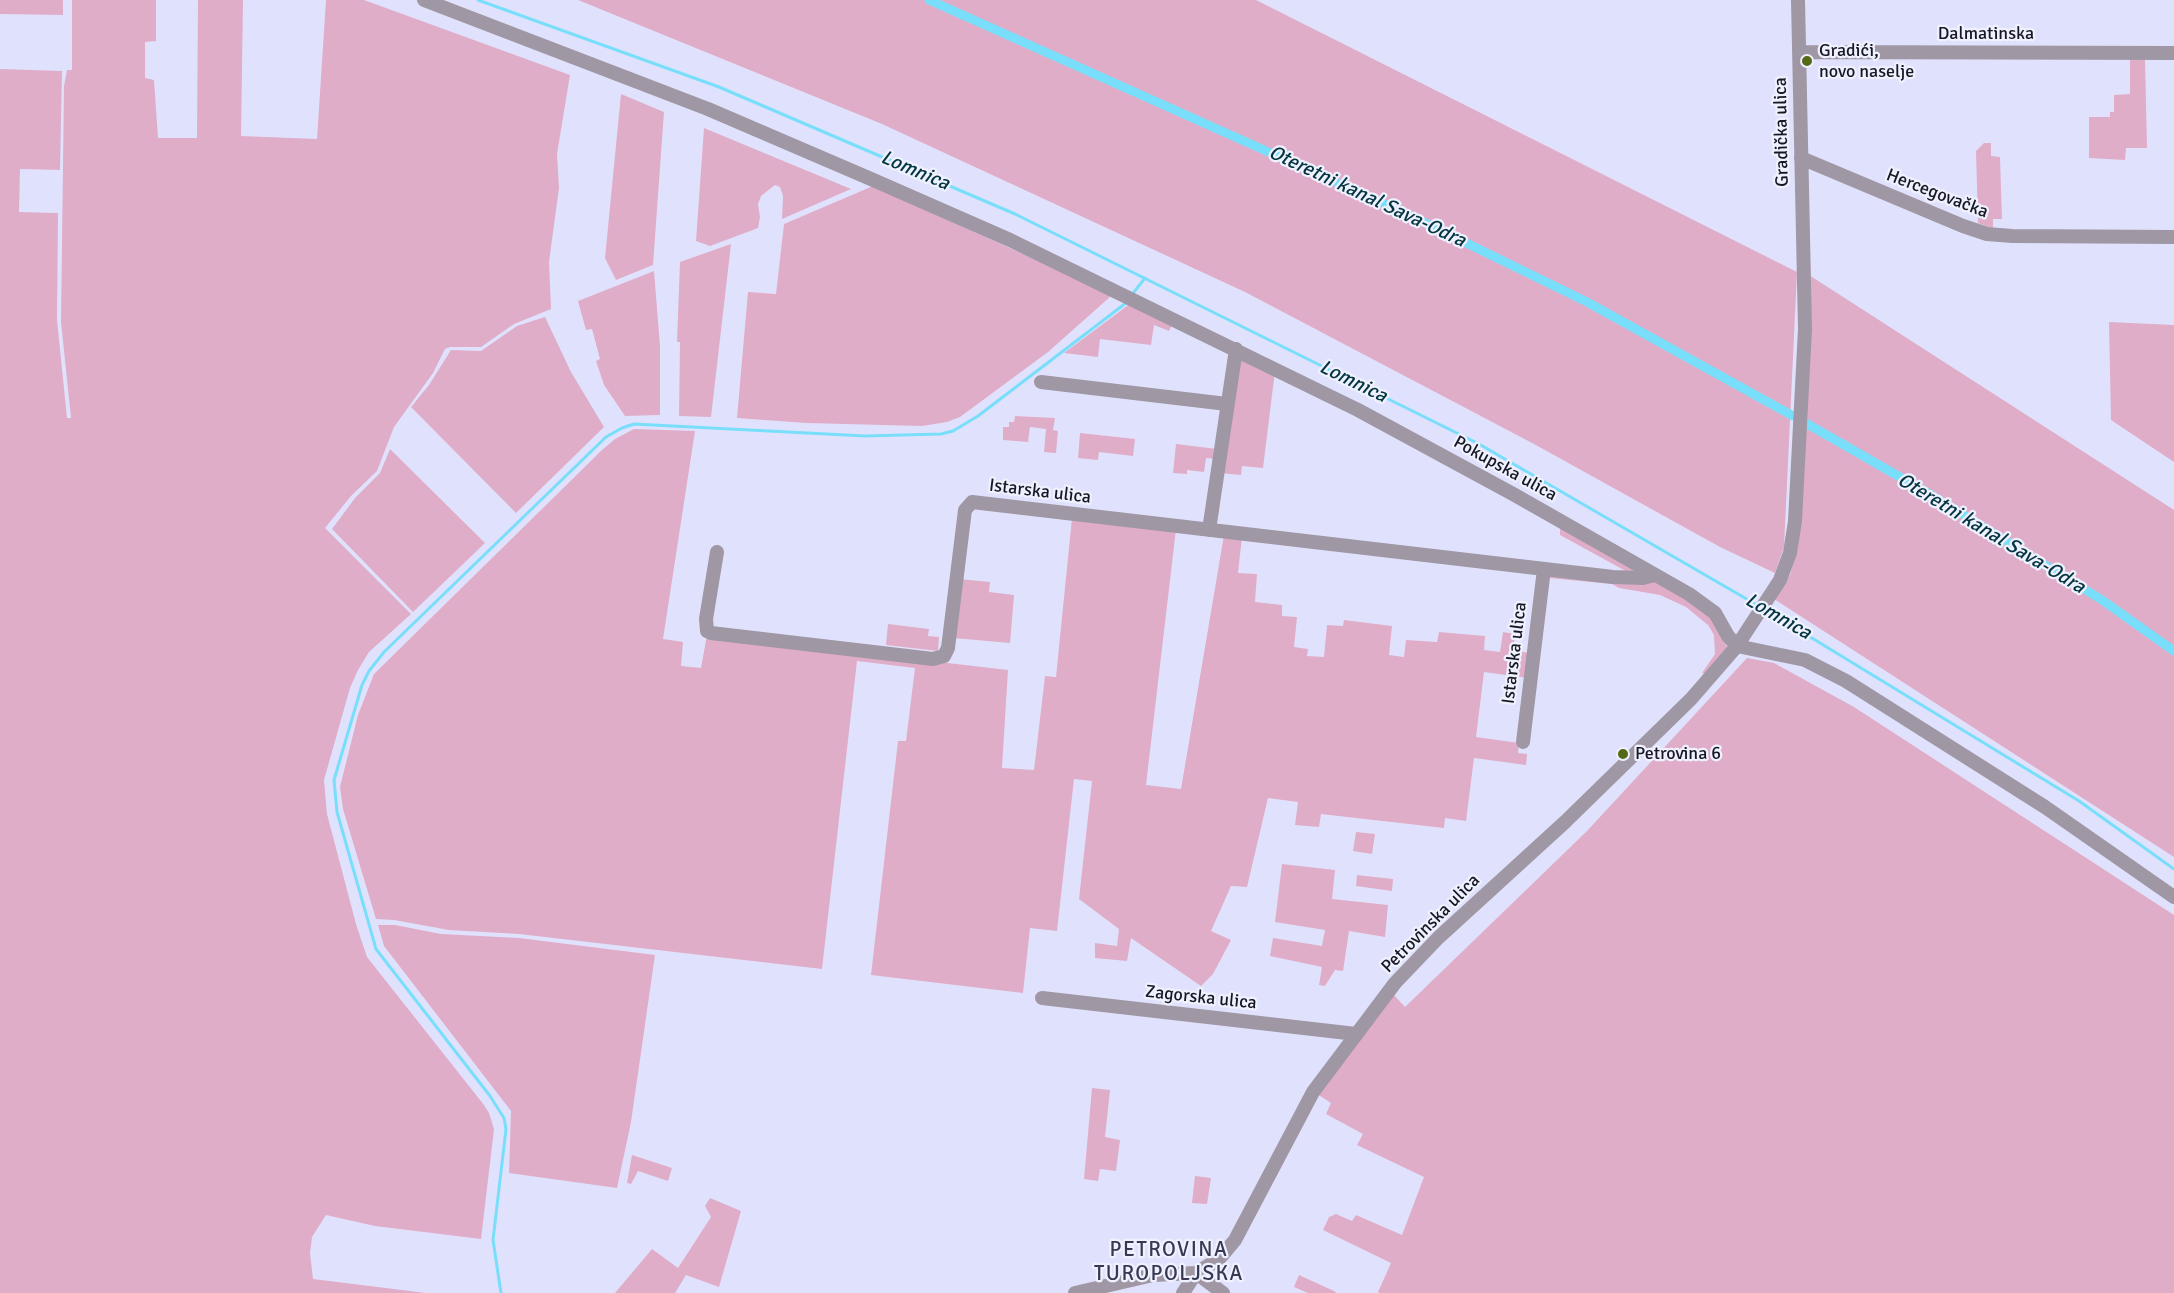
<!DOCTYPE html>
<html>
<head>
<meta charset="utf-8">
<style>
  body { margin:0 }
  canvas { display:block; background:#e0e2fd }
</style>
</head>
<body>
<canvas width="2174" height="1293"></canvas>
<script>
const ctx = document.querySelector('canvas').getContext('2d');
ctx.lineJoin = 'round';
function fill(path, color) { ctx.fillStyle = color; ctx.fill(path, 'evenodd'); }
const poly = rows => new Path2D(rows.map(r => 'M' + r).join(''));
function stroke(path, color, width, dash) { ctx.strokeStyle = color; ctx.lineWidth = width; ctx.lineCap = dash ? 'butt' : 'round'; ctx.setLineDash(dash || []); ctx.stroke(path); }
function write(font, color, halo, rows, align = 'center') {
  ctx.font = font + ' Signika,sans-serif'; ctx.lineWidth = 4.5; ctx.setLineDash([]); ctx.textBaseline = 'middle'; ctx.strokeStyle = halo; ctx.fillStyle = color; for (const [text, x, y, turn = 0] of rows) {
    ctx.save(); ctx.translate(x, y); ctx.rotate((+turn || 0) * Math.PI / 180); ctx.textAlign = isNaN(turn) ? turn : align; if (halo) ctx.strokeText(text, 0, 0); ctx.fillText(text, 0, 0); ctx.restore();
  }
}
fill(poly([
  [0,0,63,0,63,15,0,14],
  [72,0,156,0,156,41,145,42,145,78,154,80,158,138,197,138,198,0,243,0,241,136,317,139,326,0,364,0,570,75,557,154,559,188,549,262,551,309,514,324,481,347,450,347,445,349,433,373,394,427,377,471,351,496,325,528,411,614,369,652,358,670,350,688,324,780,327,814,356,924,367,957,484,1105,489,1113,494,1129,481,1239,375,1226,326,1215,312,1237,310,1253,313,1279,426,1293,0,1293,0,69,62,71,60,170,20,169,19,212,58,213,57,320,67,418,71,418,61,322,64,86,67,70,72,70],
  [578,0,1256,0,1797,272,1784,547,1775,573,1720,547,1534,444,1245,292,882,124],
  [2130,59,2145,59,2147,148,2126,148,2125,160,2089,158,2089,117,2110,117,2110,112,2114,112,2114,95,2130,94],
  [621,94,664,112,653,265,616,280,605,258],
  [704,128,851,189,782,219,783,196,780,187,775,185,761,196,758,204,760,217,758,228,710,246,696,241],
  [1984,143,1991,143,1991,156,2000,157,2002,219,1993,219,1993,229,1978,223,1976,151],
  [873,186,1111,294,1110,297,1048,352,960,417,947,422,922,426,806,423,737,418,748,292,776,294,784,224],
  [731,244,711,417,679,416,680,342,677,342,680,262],
  [654,271,660,346,660,415,625,416,604,385,596,361,600,359,592,329,586,330,578,301],
  [1809,275,2174,510,2174,857,1774,599,1790,575,1798,547],
  [1131,303,1173,323,1169,331,1154,325,1151,345,1100,339,1098,357,1064,353],
  [545,317,571,372,604,427,516,513,411,407,429,385,451,350,481,351,517,326],
  [2109,322,2174,325,2174,462,2111,420],
  [1241,358,1275,371,1263,468,1242,466,1241,475,1220,473],
  [1015,416,1055,418,1053,430,1058,431,1056,453,1044,452,1046,429,1030,427,1028,442,1003,440,1003,427,1009,427,1009,422,1014,422],
  [634,429,695,431,663,639,683,642,681,666,701,668,707,635,1008,670,1002,768,1034,770,1045,676,1056,677,1072,518,1176,529,1146,785,1181,789,1224,535,1242,537,1238,573,1257,574,1255,602,1282,605,1282,616,1297,617,1294,647,1308,649,1307,656,1324,657,1327,625,1343,626,1344,620,1392,626,1389,655,1404,657,1406,640,1437,642,1439,632,1485,636,1484,650,1500,652,1503,632,1515,634,1513,651,1531,653,1528,678,1484,672,1476,737,1519,743,1518,753,1527,754,1526,765,1474,758,1466,821,1445,818,1444,828,1321,814,1319,827,1295,825,1298,802,1268,798,1247,887,1231,886,1211,931,1231,940,1213,974,1201,986,1131,938,1127,961,1095,958,1095,943,1117,946,1119,929,1079,899,1092,781,1074,779,1057,931,1030,928,1023,993,871,975,898,741,906,741,915,668,857,661,822,969,519,934,449,930,394,920,376,919,343,809,340,787,358,715,374,674,602,450,615,439],
  [1080,433,1135,439,1133,456,1099,452,1098,460,1078,458],
  [1176,444,1217,449,1216,459,1206,458,1204,472,1187,470,1187,474,1173,473],
  [390,449,485,543,413,612,332,529,355,498,380,473],
  [1560,525,1641,570,1633,575,1560,535],
  [1550,572,1657,582,1711,615,1728,649,1708,674,1702,673,1715,654,1714,635,1708,625,1686,607,1660,595,1619,588,1612,584,1549,578],
  [959,579,990,582,989,592,1014,595,1010,643,954,638],
  [888,624,929,629,928,636,939,637,938,651,886,645],
  [1747,658,1774,663,1854,707,2174,915,2174,1293,1380,1293,1378,1292,1391,1263,1323,1230,1329,1217,1336,1214,1352,1221,1356,1215,1402,1235,1424,1177,1357,1145,1363,1134,1326,1114,1331,1103,1317,1094,1393,994,1405,1007,1587,831],
  [1356,832,1375,834,1372,854,1353,851],
  [1282,864,1335,870,1332,899,1388,905,1385,937,1349,931,1343,971,1335,970,1325,986,1319,985,1322,967,1270,956,1273,938,1322,946,1325,930,1275,922],
  [1357,875,1393,879,1392,891,1356,886],
  [378,925,395,925,441,934,519,938,655,955,631,1122,617,1188,509,1173,511,1111,384,946],
  [1092,1088,1110,1090,1105,1137,1120,1140,1116,1171,1100,1169,1098,1181,1084,1179],
  [632,1155,672,1168,668,1181,638,1171,631,1184,627,1183],
  [1195,1176,1211,1178,1207,1204,1192,1203],
  [710,1198,741,1211,719,1287,686,1275,675,1293,615,1293,652,1249,678,1268,711,1217,705,1206],
  [1299,1275,1336,1292,1335,1293,1308,1293,1294,1287]
]), '#e0adc8');
stroke(poly([
  [478,0,719,87,1015,214,1479,444,1757,605],
  [1134,292,1145,278],
  [1766,610,2079,801,2174,869],
  [501,1293,493,1240,506,1129,504,1118,490,1096,376,949,337,812,334,780,362,685,369,671,384,652,606,437,622,428,634,424,865,436,941,434,953,431,978,416,1126,303]
]), '#79defa', 3);
stroke(poly([
  [929,0,1407,214,1587,302,1793,416],
  [1804,422,1933,496,2102,600,2174,651]
]), '#79defa', 9);
stroke(poly([
  [424,0,708,109,871,179,1010,240,1358,410,1513,494,1689,594,1715,613,1728,636,1737,646,1805,660,1846,681,2045,807,2174,897],
  [1799,52,2174,53],
  [1801,158,1963,226,1987,234,2012,236,2174,237],
  [1041,382,1227,404],
  [1209,530,1236,349],
  [717,552,706,619,707,631,711,633,933,659,944,656,948,648,965,510,972,502,1613,577,1643,578,1655,575],
  [1523,742,1544,569],
  [1042,998,1356,1034],
  [1196,1273,1223,1293],
  [1075,1293,1153,1275,1196,1273],
  [1183,1293,1196,1273,1219,1259,1235,1240,1313,1092,1395,983,1438,938,1565,822,1691,699,1737,646,1780,580,1790,553,1795,521,1805,329,1798,0]
]), '#a097a4', 14);
for (const [x, y, r, color] of [
  [1807,61,6,"#546816"],
  [1623,754,6,"#546816"]
]) { const dot = new Path2D(); dot.arc(x, y, r, 0, 2 * Math.PI); ctx.fillStyle = color; ctx.fill(dot); stroke(dot, '#eff1fe', 2); }
write('18px', '#171823', '#eff1fe', [
  ["Dalmatinska",1986,34],
  ["Gradička ulica",1782,132,-91],
  ["Hercegovačka",1937,194,21],
  ["Pokupska ulica",1505,469,29],
  ["Istarska ulica",1040,492,7],
  ["Istarska ulica",1515,653,-83],
  ["Petrovinska ulica",1431,924,-45],
  ["Zagorska ulica",1201,998,6]
]);
write('18px', '#171823', '#eff1fe', [
  ["Gradići,",1819,51],
  ["novo naselje",1819,72],
  ["Petrovina 6",1635,754]
], 'left');
write('italic 20px', '#033540', '#eff1fe', [
  ["Lomnica",915,171,23],
  ["Oteretni kanal Sava-Odra",1367,197,25],
  ["Lomnica",1353,382,26],
  ["Oteretni kanal Sava-Odra",1991,534,31],
  ["Lomnica",1778,617,30]
]);
ctx.letterSpacing = '1.5px';
write('21px', '#373853', '#eff1fe', [
  ["PETROVINA",1169,1250],
  ["TUROPOLJSKA",1169,1274]
]);
ctx.letterSpacing = '0px';
</script>
</body>
</html>
